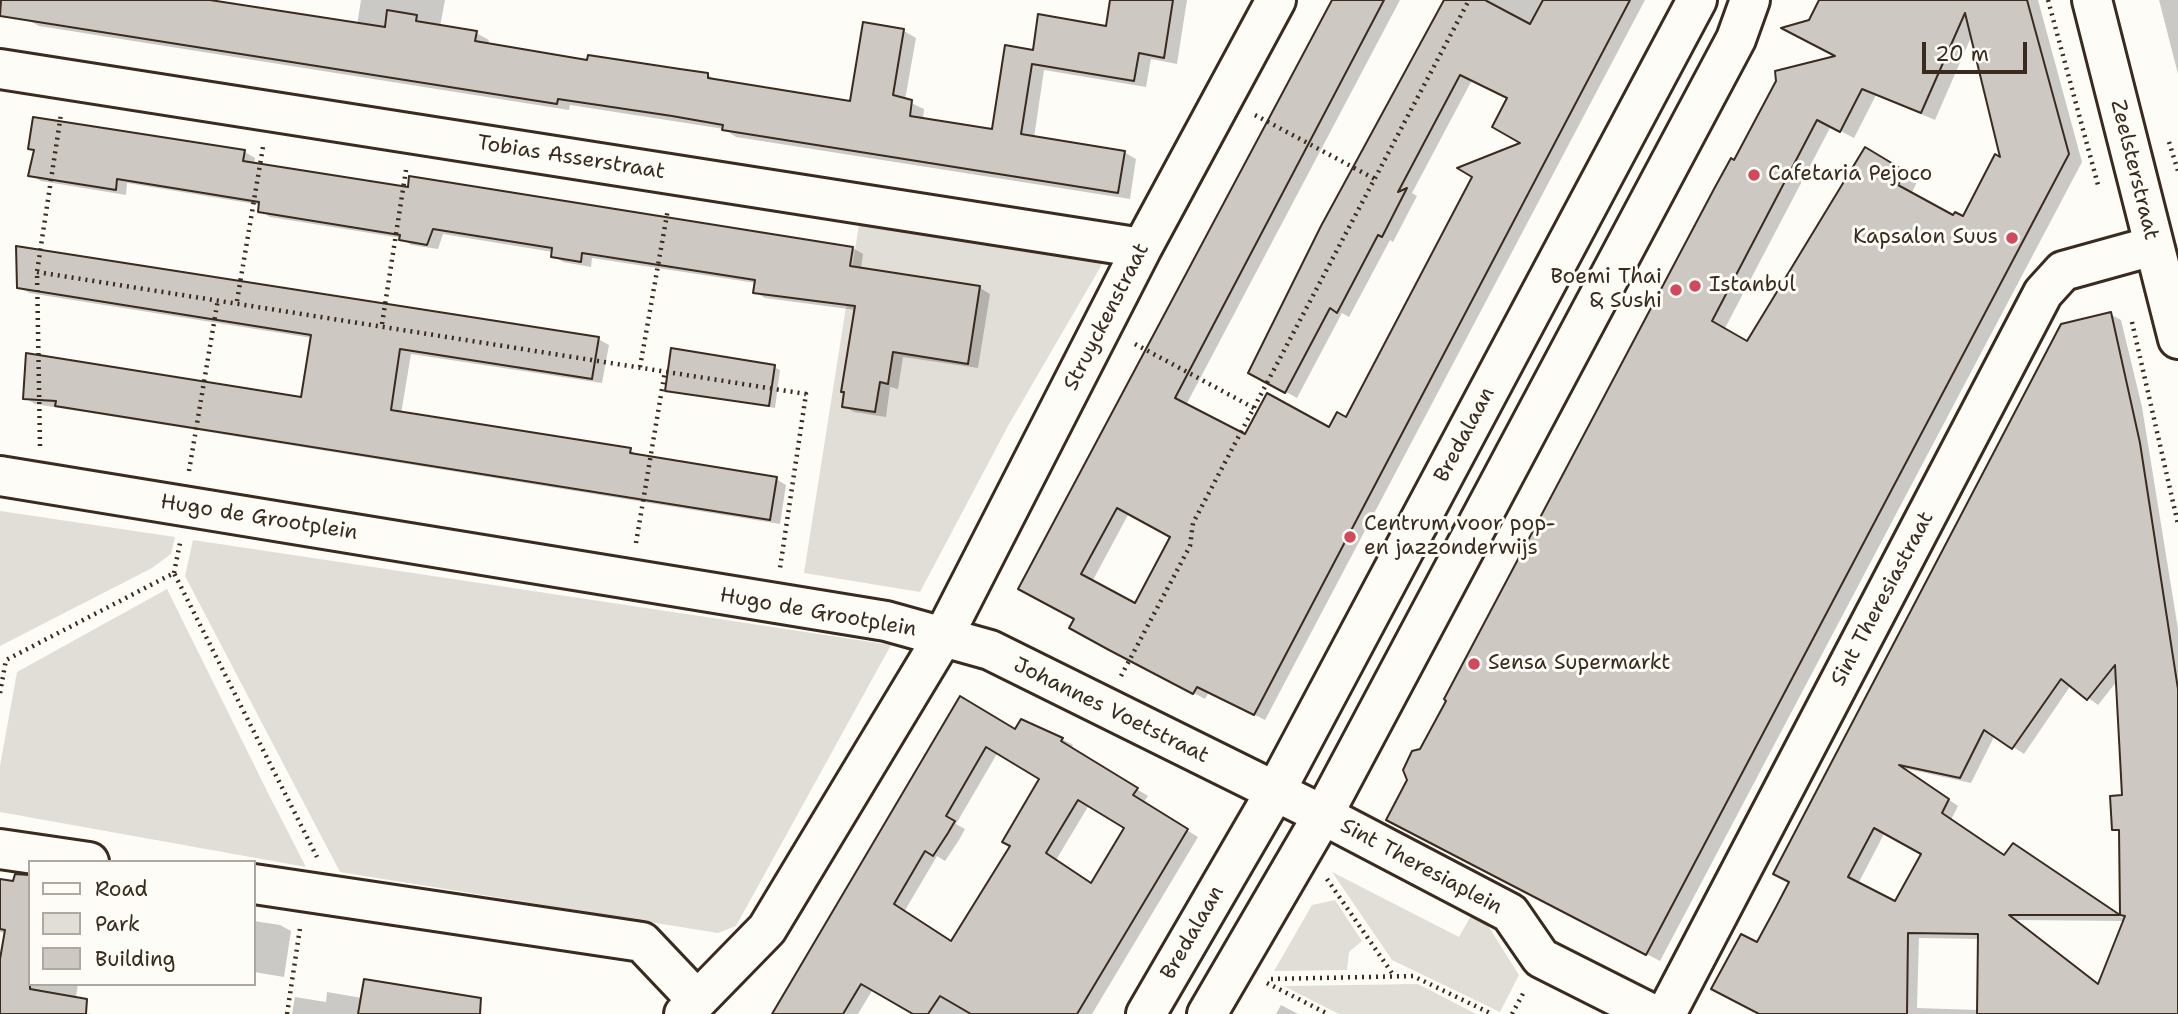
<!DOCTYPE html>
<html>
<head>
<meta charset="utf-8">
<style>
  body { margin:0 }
  #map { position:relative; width:2178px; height:1014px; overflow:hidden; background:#fdfcf7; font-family:"Shantell Sans",sans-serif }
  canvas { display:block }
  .legend { position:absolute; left:28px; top:860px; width:228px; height:126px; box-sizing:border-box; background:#fdfcf7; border:2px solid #afa8a0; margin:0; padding:9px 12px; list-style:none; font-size:21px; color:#3b2a1e }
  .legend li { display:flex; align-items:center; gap:14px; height:35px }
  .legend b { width:35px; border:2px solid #afa8a0 }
  .scale { position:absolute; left:1922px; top:42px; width:105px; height:32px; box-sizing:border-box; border:4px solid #3b2a1e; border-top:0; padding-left:9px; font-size:21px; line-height:24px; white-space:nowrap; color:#3b2a1e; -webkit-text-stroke:5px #fdfcf7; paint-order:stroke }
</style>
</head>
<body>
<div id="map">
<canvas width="2178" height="1014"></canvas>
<ul class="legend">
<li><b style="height:9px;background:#fdfcf7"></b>Road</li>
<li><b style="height:19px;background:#e1ded7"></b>Park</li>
<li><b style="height:19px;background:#cdc8c2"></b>Building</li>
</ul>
<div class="scale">20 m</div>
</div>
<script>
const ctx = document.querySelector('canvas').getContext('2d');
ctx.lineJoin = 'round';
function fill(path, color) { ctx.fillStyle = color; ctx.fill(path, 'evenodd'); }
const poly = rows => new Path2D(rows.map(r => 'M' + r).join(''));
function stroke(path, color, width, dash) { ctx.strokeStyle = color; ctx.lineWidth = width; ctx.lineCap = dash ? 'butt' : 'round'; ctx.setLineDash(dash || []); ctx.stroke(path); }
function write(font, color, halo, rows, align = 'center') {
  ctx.font = font + ' "Shantell Sans",sans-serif'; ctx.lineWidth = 6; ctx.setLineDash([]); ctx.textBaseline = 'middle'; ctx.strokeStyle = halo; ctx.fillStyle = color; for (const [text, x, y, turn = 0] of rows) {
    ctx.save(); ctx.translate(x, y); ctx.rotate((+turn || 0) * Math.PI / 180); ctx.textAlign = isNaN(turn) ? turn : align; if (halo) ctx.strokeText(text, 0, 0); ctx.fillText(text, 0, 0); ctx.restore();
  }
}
fill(poly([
  [860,218,1108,254,1008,426,920,592,804,573],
  [0,511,175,537,171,554,152,568,0,646],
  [193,540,766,626,891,645,736,926,718,933,340,872,185,576],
  [167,589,270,797,306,867,0,812,0,766,17,672],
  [1332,872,1459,937,1472,914,1485,921,1519,975,1500,1012,1392,960],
  [1335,900,1362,941,1349,952,1347,970,1274,971,1312,905],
  [1418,984,1476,1014,1339,1014,1284,986]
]), '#e1ded7');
fill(poly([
  [26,0,200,0,357,25,361,0,445,0,440,27,476,33,489,40,488,45,589,62,708,75,720,82,851,103,904,31,916,38,905,100,924,109,923,120,993,131,1034,52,1107,28,1112,0,1187,0,1177,64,1151,59,1146,87,1044,70,1034,138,1124,152,1136,159,1130,199,736,137,724,129,686,123,570,105,569,110,39,26,26,19],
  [1334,0,1400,0,1186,405,1246,436,1330,429,1347,419,1524,143,1509,98,1472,80,1412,193,1417,196,1393,242,1390,240,1349,317,1342,313,1297,398,1250,372,1445,0,1645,0,1265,720,1209,692,1205,699,1083,634,1077,619,1032,595],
  [1129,513,1172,536,1136,605,1092,582],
  [1821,0,2038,0,2082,162,1660,961,1402,826,1421,750,1735,162,1838,57,1810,22],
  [1972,35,2002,160,1963,218,1954,217,1911,194,1918,180,1865,150,1748,344,1724,330,1831,126,1854,138,1876,95,1935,120],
  [2159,0,2178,0,2178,74],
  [30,148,245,152,255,158,254,164,409,189,853,248,863,254,861,269,980,288,990,294,978,368,903,357,898,389,890,387,886,417,854,412,844,406,856,310,765,298,755,292,756,283,592,258,591,267,563,262,553,256,553,252,443,234,438,249,411,245,401,238,270,217,260,211,261,205,127,183,126,195,41,181,30,175,35,151],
  [19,287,598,339,609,345,602,383,411,354,401,414,630,450,640,456,776,479,786,485,780,524,35,404,25,398,303,399,312,338,29,293],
  [2110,314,2121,320,2142,407,2178,629,2178,1014,1761,1014,1758,945],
  [2117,681,2124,796,2114,828,2121,832,2122,918,2024,851,2005,857,1951,820,1958,806,1903,768,1971,783,1995,735,2024,754,2071,685,2098,705],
  [1885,832,1923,853,1896,903,1858,884],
  [2015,920,2125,921,2100,985],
  [1919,938,1980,939,1979,1010,1917,1008],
  [774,367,780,370,775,408,667,390],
  [961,699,1015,731,1062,739,1073,745,1071,749,1148,796,1143,803,1198,837,1092,1014,911,1014,912,1012,873,989,858,1014,774,1014],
  [998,752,1041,778,1012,845,952,943,904,912,937,856,945,861,959,840,965,829,956,824],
  [1089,805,1126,827,1092,884,1056,860],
  [0,881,30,984,78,984,74,1011,91,1014,0,1014,0,966,6,933,0,932],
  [254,921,280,925,291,931,284,977,254,972],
  [327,992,362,998,473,999,481,1004,480,1013,485,1014,292,1014,295,997,326,1002],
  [1281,1005,1298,1014,1276,1014]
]), '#0003');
const building = poly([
  [1,0,210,0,385,27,387,10,417,15,416,21,477,31,475,41,587,60,588,55,680,69,708,73,708,78,850,101,863,22,904,29,893,95,912,100,910,116,992,129,1005,45,1033,50,1038,14,1106,26,1110,0,1173,0,1164,58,1139,53,1134,81,1032,64,1021,134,1125,151,1118,193,722,130,723,125,672,116,558,99,557,104,0,16,1,0],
  [1332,0,1384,0,1175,398,1245,434,1267,393,1329,427,1337,412,1346,417,1472,177,1457,168,1520,143,1492,127,1507,98,1460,75,1398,192,1407,188,1382,237,1378,235,1337,313,1330,308,1285,393,1248,373,1321,226,1444,0,1485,0,1530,24,1543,0,1630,0,1254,715,1197,687,1193,694,1109,650,1069,628,1074,619,1018,589,1332,0],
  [1117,508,1170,537,1135,603,1081,574,1117,508],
  [1819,0,2027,0,2069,154,1646,955,1386,820,1407,780,1403,770,1412,751,1420,749,1446,701,1444,699,1714,189,1731,158,1734,160,1751,128,1776,81,1775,71,1835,56,1781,28,1809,20,1819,0],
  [1965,13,2000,157,1995,154,1963,216,1955,212,1953,215,1898,185,1905,171,1865,147,1747,341,1712,321,1817,120,1840,132,1862,89,1921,113,1965,13],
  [33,117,245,150,243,161,408,187,409,176,853,247,850,266,980,286,968,364,893,352,888,384,880,382,875,412,842,407,844,392,841,392,855,306,753,293,755,280,582,253,581,262,551,257,552,248,433,229,427,245,399,240,400,235,258,212,259,202,117,179,116,190,28,176,34,150,28,149,33,117],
  [16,246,599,337,592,379,400,349,391,410,631,448,630,453,777,477,770,520,55,406,56,401,23,399,26,353,301,397,311,335,17,288,16,246],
  [2111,312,2140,443,2178,689,2178,1014,1977,1014,1978,934,1908,933,1907,1014,1759,1014,1711,989,1741,934,1757,942,1776,907,1789,882,1773,874,2061,324,2111,312],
  [2115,665,2122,795,2110,796,2112,830,2119,830,2120,915,2125,916,2098,984,2009,915,2120,915,2013,843,2004,855,1942,813,1949,799,1899,765,1960,778,1984,730,2012,749,2061,679,2087,700,2115,665],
  [1874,828,1921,854,1895,901,1848,877,1874,828],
  [671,348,775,365,769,406,665,391,671,348],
  [960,696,1015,729,1021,719,1063,738,1061,741,1138,788,1133,795,1188,829,1077,1014,971,1014,940,996,928,1014,913,1014,861,984,843,1014,772,1014,960,696],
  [986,747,1039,779,1002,842,1010,846,951,941,894,904,925,851,933,856,948,833,955,821,946,816,986,747],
  [1078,800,1124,828,1091,883,1046,853,1078,800],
  [15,874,30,875,30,989,87,999,86,1014,0,1014,0,959,5,930,0,929,0,879,13,881,15,874],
  [364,979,481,998,480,1014,358,1014,364,979]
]);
fill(building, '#cdc8c2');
stroke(building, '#3b2a1e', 2);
const street = poly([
  [2092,0,2178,339],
  [0,69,1142,248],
  [0,476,886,621,990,650,1323,815,1510,913,1541,958,1652,1014],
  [0,849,89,862],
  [254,884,642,942,696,999],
  [684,1014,767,929,943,637,1142,248,1276,0],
  [1666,1014,2043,293,2063,271,2153,246]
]);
const secondary = poly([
  [1146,1014,1275,792,1697,0],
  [1207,1014,1323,815,1736,39,1750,0]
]);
stroke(street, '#3b2a1e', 44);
stroke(secondary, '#3b2a1e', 44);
stroke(poly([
  [2048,0,2098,185],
  [1255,115,1375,179],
  [2169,142,2178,171],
  [37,272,806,394,780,568],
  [237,301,263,147],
  [2132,322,2178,524],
  [382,324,406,170],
  [1135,344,1254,408],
  [640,367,668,209],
  [40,446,37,272,61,114],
  [189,471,218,299],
  [636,543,665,371],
  [174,573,180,543],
  [1121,676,1190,546,1193,523,1469,0],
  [0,693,6,660,174,573,317,857],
  [1327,879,1394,976],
  [1271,979,1413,976,1492,1014],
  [1267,983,1328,1014],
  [287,1014,300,928],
  [1512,1014,1525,990]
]), '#3b2a1e', 4.5, [2, 5]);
stroke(street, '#fdfcf7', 38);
stroke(secondary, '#fdfcf7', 38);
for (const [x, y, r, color] of [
  [1754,175,7,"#d1495b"],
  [2012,238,7,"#d1495b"],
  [1695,286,7,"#d1495b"],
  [1676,290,7,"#d1495b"],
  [1350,537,7,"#d1495b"],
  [1474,664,7,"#d1495b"]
]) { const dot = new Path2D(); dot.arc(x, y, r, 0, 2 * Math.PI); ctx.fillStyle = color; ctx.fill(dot); stroke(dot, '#fdfcf7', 2.5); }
write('21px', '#3b2a1e', '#fdfcf7', [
  ["Tobias Asserstraat",571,158,9],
  ["Zeelsterstraat",2134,170,76],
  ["Struyckenstraat",1107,317,-63],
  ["Bredalaan",1465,435,-62],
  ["Hugo de Grootplein",259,518,9],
  ["Sint Theresiastraat",1883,599,-62],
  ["Hugo de Grootplein",818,613,10],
  ["Johannes Voetstraat",1111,711,26],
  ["Sint Theresiaplein",1421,867,28],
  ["Bredalaan",1193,933,-60]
]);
write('21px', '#3b2a1e', '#fdfcf7', [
  ["Cafetaria Pejoco",1768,175],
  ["Kapsalon Suus",1998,238,"right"],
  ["Boemi Thai",1662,278,"right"],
  ["& Sushi",1662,302,"right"],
  ["Istanbul",1709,286],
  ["Centrum voor pop-",1364,525],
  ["en jazzonderwijs",1364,549],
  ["Sensa Supermarkt",1488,664]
], 'left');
</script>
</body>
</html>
